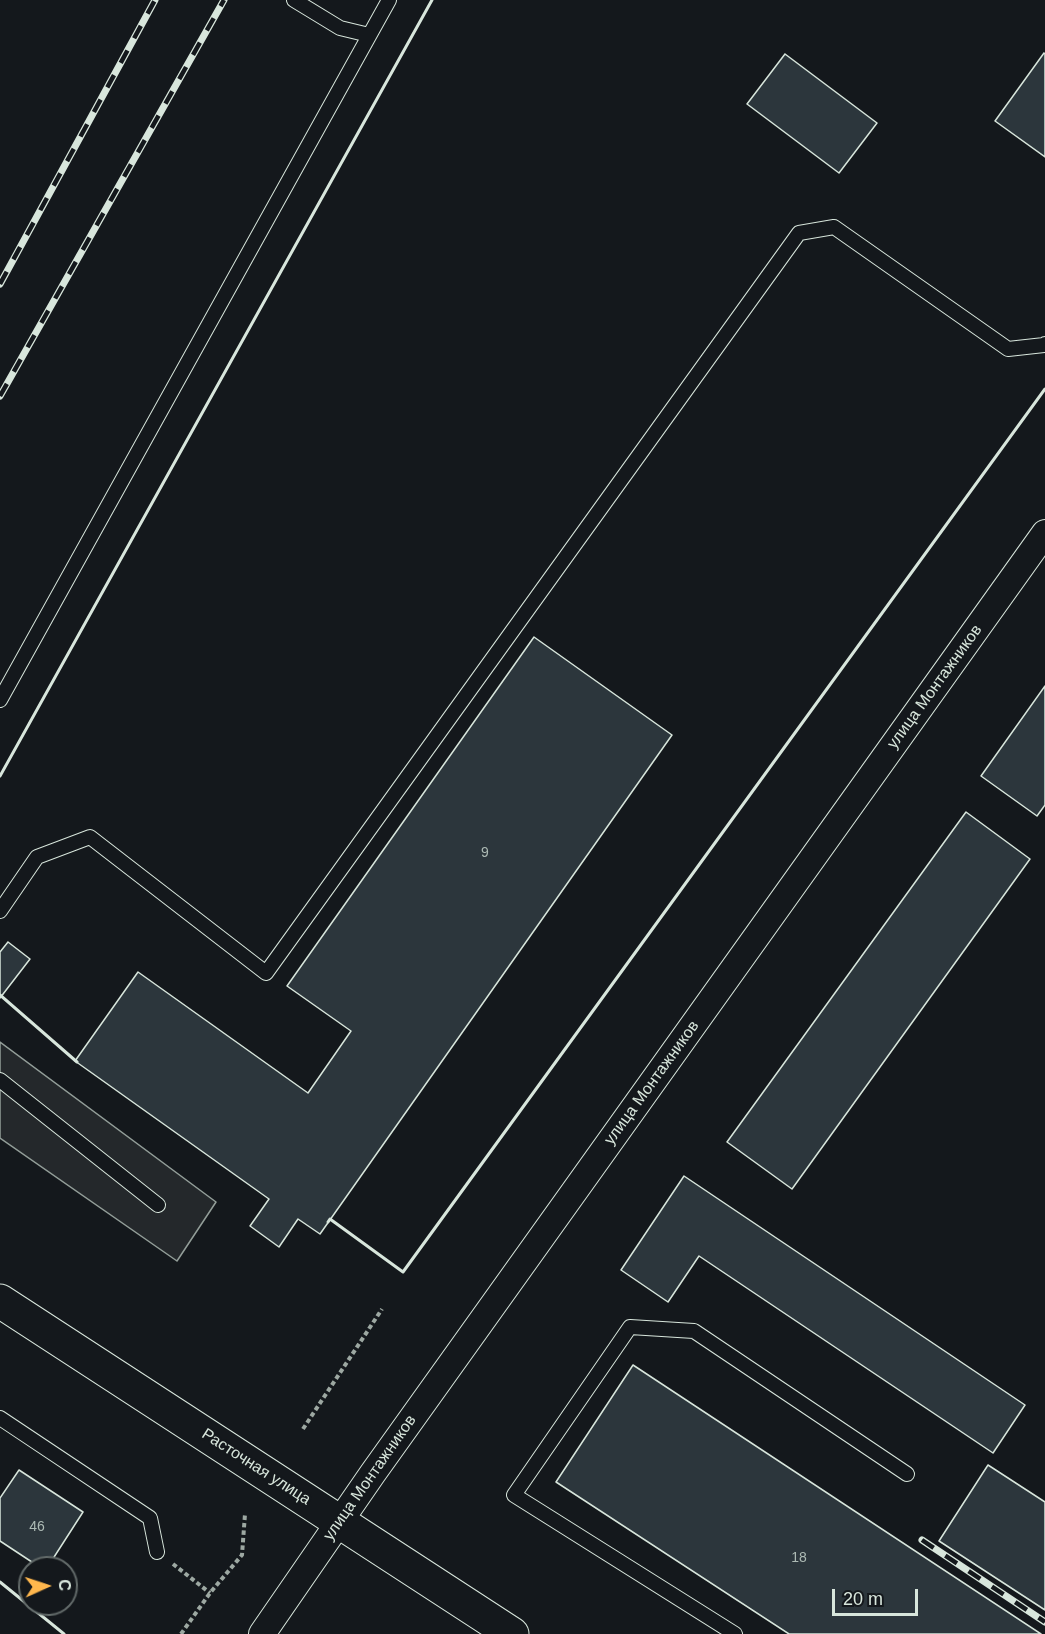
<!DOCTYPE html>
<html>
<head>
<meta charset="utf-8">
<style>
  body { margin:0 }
  #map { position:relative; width:1045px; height:1634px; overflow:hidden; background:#14181c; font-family:Arial,sans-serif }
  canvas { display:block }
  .north { position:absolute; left:18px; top:1556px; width:60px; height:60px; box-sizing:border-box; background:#14181c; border:2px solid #626a69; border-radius:50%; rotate:87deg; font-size:16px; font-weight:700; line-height:24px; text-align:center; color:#d8e6dc }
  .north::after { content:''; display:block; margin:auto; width:21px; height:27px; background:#ffb74d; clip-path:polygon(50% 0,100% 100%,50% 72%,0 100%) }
  .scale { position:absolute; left:832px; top:1589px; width:86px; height:27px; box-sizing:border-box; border:3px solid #d8e6dc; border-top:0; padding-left:8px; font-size:18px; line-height:21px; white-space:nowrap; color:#d8e6dc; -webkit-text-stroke:4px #14181c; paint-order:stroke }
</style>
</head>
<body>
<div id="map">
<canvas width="1045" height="1634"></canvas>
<div class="north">С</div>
<div class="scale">20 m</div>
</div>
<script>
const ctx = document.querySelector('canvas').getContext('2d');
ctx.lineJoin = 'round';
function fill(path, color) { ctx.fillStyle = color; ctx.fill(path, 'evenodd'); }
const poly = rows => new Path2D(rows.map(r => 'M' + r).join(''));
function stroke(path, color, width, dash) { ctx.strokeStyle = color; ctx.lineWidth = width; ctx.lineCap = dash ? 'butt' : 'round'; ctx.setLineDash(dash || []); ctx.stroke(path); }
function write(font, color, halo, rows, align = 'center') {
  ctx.font = font + ' Arial,sans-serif'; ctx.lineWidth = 4.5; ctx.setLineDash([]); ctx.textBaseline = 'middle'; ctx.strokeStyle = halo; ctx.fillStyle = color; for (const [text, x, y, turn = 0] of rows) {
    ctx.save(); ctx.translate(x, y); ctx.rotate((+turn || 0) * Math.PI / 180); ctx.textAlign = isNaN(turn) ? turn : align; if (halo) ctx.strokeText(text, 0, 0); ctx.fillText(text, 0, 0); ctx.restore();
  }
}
const parking = poly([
  [0,1042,216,1202,177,1261,0,1138,0,1042]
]);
fill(parking, '#24282b');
stroke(parking, '#939e99', 1.5);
const building = poly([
  [1044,53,1045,54,1045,157,995,121,1044,53],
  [785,54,877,123,839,173,747,104,785,54],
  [534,637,672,735,320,1234,298,1219,279,1247,250,1226,269,1199,75,1061,138,972,308,1093,351,1031,287,986,534,637],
  [1045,686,1045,805,1037,816,981,776,1045,686],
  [966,812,1030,859,792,1189,727,1142,966,812],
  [8,942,30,959,0,998,0,952,8,942],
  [684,1176,1025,1405,993,1453,699,1256,668,1302,621,1270,684,1176],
  [633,1365,1041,1634,789,1634,556,1482,633,1365],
  [988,1465,1045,1502,1045,1610,939,1541,988,1465],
  [19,1470,83,1512,47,1568,41,1568,0,1541,0,1498,19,1470]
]);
fill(building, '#2c363c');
stroke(building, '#d8e6dc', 1.5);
const lane = poly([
  [294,0,340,28,369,35],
  [0,700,389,0],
  [0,911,37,857,90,837,266,973,799,233,834,227,1008,349,1044,345,1045,344],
  [0,1080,158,1205],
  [0,1418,150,1518,157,1552],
  [735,1634,514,1495,630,1327,694,1331,907,1474]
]);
const street = poly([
  [262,1634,373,1473,1045,533]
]);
const primary = poly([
  [0,1301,512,1634]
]);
stroke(lane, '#d8e6dc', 16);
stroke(street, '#d8e6dc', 28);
stroke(primary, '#d8e6dc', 35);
stroke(poly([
  [303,1429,382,1309],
  [173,1564,210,1593],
  [181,1634,210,1593,242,1555,245,1514]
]), '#9da8a2', 4, [4.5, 3]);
stroke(lane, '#14181c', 14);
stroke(street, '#14181c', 26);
stroke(primary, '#14181c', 33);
const rail = poly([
  [0,284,155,0],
  [0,396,224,0],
  [922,1540,1045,1622]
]);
stroke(rail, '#d8e6dc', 7);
stroke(rail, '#14181c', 4.5, [14]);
stroke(poly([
  [0,776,432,0]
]), '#d8e6dc', 1.5, [8, 3]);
stroke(poly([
  [0,776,432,0],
  [0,995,77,1062],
  [328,1222,330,1219,403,1272,1045,389],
  [0,1582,64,1634]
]), '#d8e6dc', 3);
write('14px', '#adbab4', null, [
  ["9",485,853],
  ["46",37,1527],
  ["18",799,1558]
]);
write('16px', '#d8e6dc', '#14181c', [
  ["улица Монтажников",935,687,-54],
  ["улица Монтажников",652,1083,-54],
  ["Расточная улица",256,1467,33],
  ["улица Монтажников",370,1478,-55]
]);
</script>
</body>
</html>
